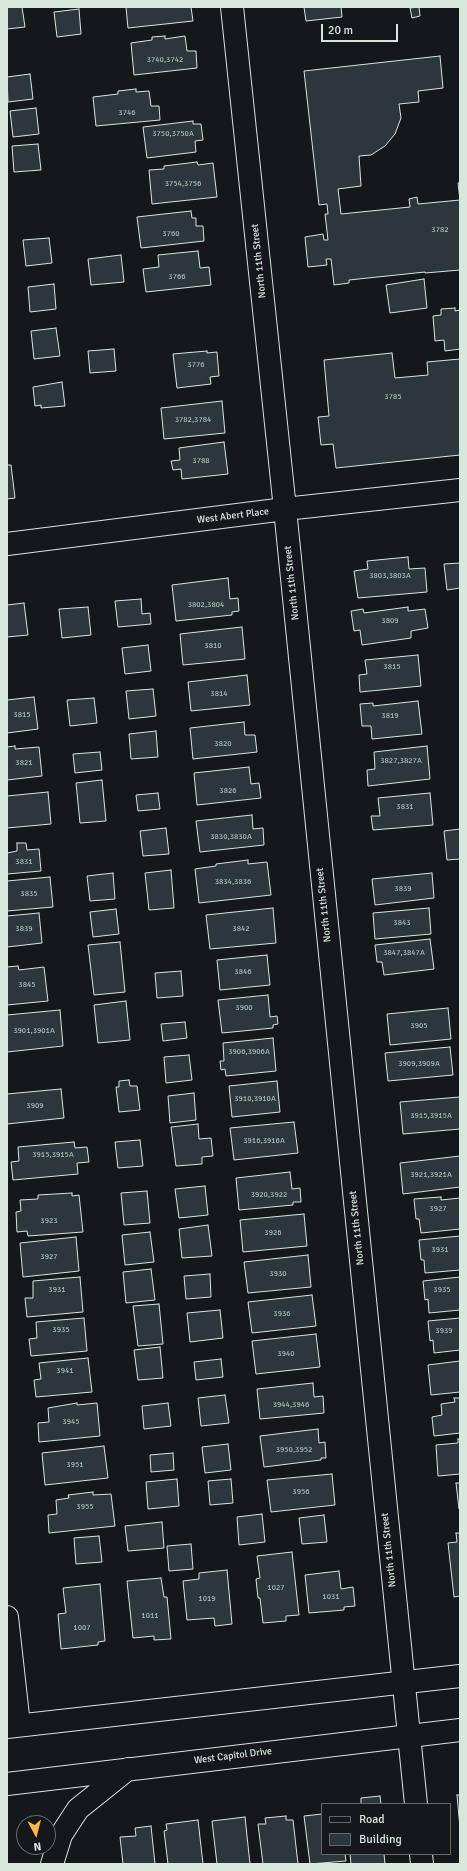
<!DOCTYPE html>
<html>
<head>
<meta charset="utf-8">
<style>
  body { margin:0 }
  #map { position:relative; width:467px; height:1871px; overflow:hidden; background:#14181c; font-family:Signika,sans-serif }
  canvas { display:block }
  .frame { position:absolute; inset:0; border:8px solid #d8e6dc; pointer-events:none }
  .legend { position:absolute; left:321px; top:1803px; width:130px; height:52px; box-sizing:border-box; background:#14181c; border:1px solid #626a69; margin:0; padding:5px 7px; list-style:none; font-size:12px; color:#d8e6dc }
  .legend li { display:flex; align-items:center; gap:8px; height:20px }
  .legend b { width:20px; border:1px solid #626a69 }
  .north { position:absolute; left:16px; top:1815px; width:40px; height:40px; box-sizing:border-box; background:#14181c; border:1px solid #626a69; border-radius:50%; rotate:173deg; font-size:11px; font-weight:700; line-height:16px; text-align:center; color:#d8e6dc }
  .north::after { content:''; display:block; margin:auto; width:14px; height:18px; background:#ffb74d; clip-path:polygon(50% 0,100% 100%,50% 72%,0 100%) }
  .scale { position:absolute; left:321px; top:24px; width:77px; height:18px; box-sizing:border-box; border:2px solid #d8e6dc; border-top:0; padding-left:5px; font-size:12px; line-height:14px; white-space:nowrap; color:#d8e6dc; -webkit-text-stroke:3px #14181c; paint-order:stroke }
</style>
</head>
<body>
<div id="map">
<canvas width="467" height="1871"></canvas>
<div class="frame"></div>
<ul class="legend">
<li><b style="height:5px;background:#14181c"></b>Road</li>
<li><b style="height:11px;background:#2c363c"></b>Building</li>
</ul>
<div class="north">N</div>
<div class="scale">20 m</div>
</div>
<script>
const ctx = document.querySelector('canvas').getContext('2d');
ctx.lineJoin = 'round';
function fill(path, color) { ctx.fillStyle = color; ctx.fill(path, 'evenodd'); }
const poly = rows => new Path2D(rows.map(r => 'M' + r).join(''));
function stroke(path, color, width, dash) { ctx.strokeStyle = color; ctx.lineWidth = width; ctx.lineCap = dash ? 'butt' : 'round'; ctx.setLineDash(dash || []); ctx.stroke(path); }
function write(font, color, halo, rows, align = 'center') {
  ctx.font = font + ' Signika,sans-serif'; ctx.lineWidth = 3; ctx.setLineDash([]); ctx.textBaseline = 'middle'; ctx.strokeStyle = halo; ctx.fillStyle = color; for (const [text, x, y, turn = 0] of rows) {
    ctx.save(); ctx.translate(x, y); ctx.rotate((+turn || 0) * Math.PI / 180); ctx.textAlign = isNaN(turn) ? turn : align; if (halo) ctx.strokeText(text, 0, 0); ctx.fillText(text, 0, 0); ctx.restore();
  }
}
const building = poly([
  [7,7,22,7,25,27,7,29,7,7],
  [126,7,191,7,193,21,128,28,126,7],
  [304,7,341,7,342,17,306,21,304,7],
  [419,7,420,16,412,18,410,8,419,7],
  [79,9,81,34,57,37,54,12,79,9],
  [165,36,165,39,185,36,187,51,196,51,197,68,134,75,131,43,152,40,152,37,165,36],
  [440,56,443,88,418,91,419,102,399,104,401,118,395,134,385,146,371,155,359,156,361,186,338,189,341,214,410,207,409,199,417,197,418,204,460,200,458,183,460,182,460,270,425,273,425,272,349,280,349,283,334,285,331,259,326,259,327,265,308,267,305,237,323,234,324,240,328,240,325,214,328,214,327,204,319,205,304,71,440,56],
  [30,74,33,99,8,102,7,77,30,74],
  [136,89,136,92,149,91,151,106,159,106,160,120,96,126,93,97,118,94,118,91,136,89],
  [36,108,39,134,13,137,10,111,36,108],
  [193,121,193,124,201,124,203,140,195,141,196,152,147,158,143,127,193,121],
  [38,144,41,170,14,172,12,146,38,144],
  [197,162,198,165,213,163,217,197,152,204,149,170,164,169,164,166,197,162],
  [191,211,192,218,196,218,196,226,203,226,204,241,141,248,137,217,191,211],
  [49,238,52,263,26,266,23,240,49,238],
  [198,251,200,268,209,267,211,285,146,292,143,269,159,267,158,255,198,251],
  [121,255,124,282,91,285,88,259,121,255],
  [424,279,427,308,390,313,386,285,424,279],
  [54,284,56,309,30,312,28,287,54,284],
  [455,308,455,311,460,310,460,349,445,351,444,340,435,341,433,316,441,315,441,309,455,308],
  [56,328,60,356,34,359,31,331,56,328],
  [114,349,116,371,90,373,88,351,114,349],
  [207,351,207,353,217,352,219,376,210,377,211,384,177,388,173,354,207,351],
  [392,353,395,378,428,375,427,362,460,359,460,455,336,468,333,444,321,445,318,417,329,416,324,360,392,353],
  [62,382,65,406,41,408,41,405,35,406,33,387,62,382],
  [222,401,225,433,164,439,161,408,222,401],
  [224,442,228,474,182,479,181,469,173,470,171,461,180,460,179,448,224,442],
  [7,465,11,465,15,498,7,499,7,465],
  [408,557,409,569,425,568,427,592,358,598,354,571,368,569,367,561,408,557],
  [460,563,460,588,447,590,444,564,460,563],
  [228,578,230,599,238,598,239,611,232,612,232,615,176,621,172,585,228,578],
  [141,599,142,614,150,613,151,624,118,627,115,601,141,599],
  [24,603,28,635,7,637,7,605,24,603],
  [88,607,91,635,62,638,59,609,88,607],
  [408,607,408,611,425,609,428,628,411,631,411,638,362,645,360,630,354,631,351,611,363,609,364,613,408,607],
  [242,627,245,659,183,665,180,634,242,627],
  [148,645,151,671,125,674,122,648,148,645],
  [418,655,421,686,360,692,359,675,367,674,365,660,418,655],
  [247,675,250,705,191,711,188,682,247,675],
  [153,689,156,716,129,719,126,691,153,689],
  [34,697,38,729,7,733,7,700,34,697],
  [94,698,97,723,70,726,67,700,94,698],
  [418,701,422,734,372,739,371,726,362,726,360,704,373,703,373,706,418,701],
  [244,722,245,735,255,735,257,752,193,759,190,728,244,722],
  [156,731,158,757,131,759,129,734,156,731],
  [15,746,15,749,39,747,42,776,7,780,7,747,15,746],
  [427,746,430,779,368,786,367,770,375,769,374,752,427,746],
  [100,752,102,770,75,773,73,754,100,752],
  [249,767,251,784,259,783,261,798,197,805,194,773,249,767],
  [102,780,106,821,80,823,76,783,102,780],
  [48,792,51,824,7,828,7,796,48,792],
  [158,793,160,809,138,811,136,795,158,793],
  [430,793,433,825,373,830,371,816,380,816,378,798,430,793],
  [252,815,253,829,263,828,264,845,200,852,196,821,252,815],
  [166,828,169,854,143,856,140,831,166,828],
  [460,829,460,859,447,860,444,831,460,829],
  [17,843,26,843,27,850,39,849,41,871,7,874,7,853,17,851,17,843],
  [248,860,248,864,267,862,271,895,199,903,195,869,216,866,216,864,248,860],
  [171,870,174,908,149,910,145,873,171,870],
  [113,873,115,899,90,901,87,876,113,873],
  [432,873,434,898,375,905,372,879,432,873],
  [50,877,53,907,7,911,7,881,50,877],
  [273,908,276,943,210,949,206,915,273,908],
  [429,908,431,934,375,939,373,913,429,908],
  [116,909,119,934,93,937,90,912,116,909],
  [39,913,42,943,7,947,7,916,39,913],
  [430,939,434,969,384,975,382,962,377,962,375,945,430,939],
  [120,942,125,992,94,995,88,945,120,942],
  [267,955,270,985,220,990,217,960,267,955],
  [18,966,19,970,44,967,48,1001,7,1005,7,967,18,966],
  [181,971,183,996,157,998,155,973,181,971],
  [268,995,270,1017,277,1016,278,1024,273,1025,273,1028,222,1033,218,1000,268,995],
  [126,1001,130,1040,98,1043,94,1005,126,1001],
  [448,1008,451,1039,390,1045,387,1014,448,1008],
  [60,1010,63,1046,7,1052,7,1015,60,1010],
  [185,1022,187,1038,163,1041,161,1024,185,1022],
  [273,1038,276,1071,226,1076,225,1069,221,1070,220,1061,224,1061,223,1043,273,1038],
  [450,1047,453,1075,388,1081,385,1053,450,1047],
  [189,1055,192,1080,166,1083,164,1057,189,1055],
  [129,1080,130,1086,137,1086,140,1110,119,1112,116,1087,119,1087,119,1081,129,1080],
  [277,1081,280,1112,232,1117,229,1086,277,1081],
  [61,1089,64,1118,7,1124,7,1094,61,1089],
  [194,1093,196,1120,170,1123,168,1096,194,1093],
  [460,1097,460,1129,403,1134,400,1102,460,1097],
  [294,1122,298,1153,234,1160,230,1128,294,1122],
  [198,1124,199,1139,211,1138,213,1156,202,1157,202,1164,176,1166,171,1127,198,1124],
  [140,1140,143,1166,118,1168,115,1142,140,1140],
  [74,1142,75,1148,87,1147,89,1162,77,1163,78,1174,13,1180,11,1162,19,1161,18,1147,74,1142],
  [460,1156,460,1187,403,1194,400,1163,460,1156],
  [290,1172,292,1189,300,1188,301,1202,293,1202,293,1205,239,1210,236,1178,290,1172],
  [205,1186,208,1215,179,1218,175,1189,205,1186],
  [147,1191,150,1223,124,1225,121,1193,147,1191],
  [72,1193,72,1196,79,1195,83,1232,28,1236,27,1231,17,1232,16,1212,21,1211,20,1200,38,1199,38,1195,72,1193],
  [441,1197,441,1200,460,1198,460,1229,421,1233,419,1219,416,1219,414,1199,441,1197],
  [304,1214,307,1246,243,1252,240,1220,304,1214],
  [208,1225,212,1256,182,1258,179,1229,208,1225],
  [150,1232,154,1262,125,1265,122,1235,150,1232],
  [460,1236,460,1270,425,1273,424,1260,421,1260,419,1240,460,1236],
  [76,1237,79,1271,23,1277,20,1243,76,1237],
  [308,1255,311,1287,248,1293,244,1262,308,1255],
  [151,1269,155,1300,126,1303,123,1272,151,1269],
  [210,1274,211,1297,186,1299,184,1276,210,1274],
  [80,1277,83,1312,27,1317,25,1298,33,1298,33,1281,80,1277],
  [460,1277,460,1310,429,1313,428,1299,425,1300,423,1281,460,1277],
  [312,1295,316,1326,252,1333,248,1302,312,1295],
  [159,1304,163,1344,138,1346,133,1306,159,1304],
  [220,1310,223,1338,190,1342,187,1313,220,1310],
  [84,1318,87,1351,31,1356,29,1339,37,1338,36,1322,84,1318],
  [460,1318,460,1350,434,1353,433,1340,430,1341,428,1321,460,1318],
  [316,1334,320,1367,256,1374,252,1341,316,1334],
  [160,1347,163,1378,138,1380,134,1350,160,1347],
  [88,1358,92,1392,36,1397,34,1380,41,1379,39,1363,88,1358],
  [221,1359,223,1377,196,1380,194,1362,221,1359],
  [460,1361,460,1392,431,1395,428,1365,460,1361],
  [313,1383,314,1397,323,1396,324,1413,260,1419,257,1389,313,1383],
  [225,1395,229,1423,201,1426,198,1398,225,1395],
  [454,1398,460,1398,460,1433,434,1436,432,1417,442,1415,441,1404,455,1402,454,1398],
  [77,1403,77,1405,97,1403,100,1436,39,1442,38,1423,49,1422,48,1408,77,1403],
  [168,1403,171,1426,144,1429,142,1406,168,1403],
  [318,1429,319,1443,325,1442,326,1458,321,1458,321,1460,264,1467,260,1436,318,1429],
  [458,1439,460,1439,460,1474,438,1476,436,1445,458,1443,458,1439],
  [228,1444,231,1470,205,1473,202,1447,228,1444],
  [104,1446,108,1478,45,1485,42,1453,104,1446],
  [173,1453,174,1470,151,1472,150,1455,173,1453],
  [332,1474,335,1505,271,1512,267,1480,332,1474],
  [177,1479,179,1506,148,1509,146,1482,177,1479],
  [231,1479,233,1503,210,1505,208,1481,231,1479],
  [456,1483,460,1483,460,1509,459,1509,456,1483],
  [93,1492,93,1495,111,1494,115,1526,49,1533,48,1515,57,1514,56,1500,69,1498,68,1495,93,1492],
  [262,1514,265,1542,239,1545,237,1517,262,1514],
  [324,1515,327,1542,302,1544,299,1518,324,1515],
  [162,1522,164,1548,128,1551,125,1526,162,1522],
  [456,1533,460,1533,460,1596,454,1597,448,1543,457,1542,456,1533],
  [99,1536,102,1562,76,1564,74,1538,99,1536],
  [191,1544,193,1569,169,1571,167,1546,191,1544],
  [292,1552,299,1615,286,1616,286,1621,263,1623,260,1598,258,1598,256,1579,260,1578,257,1556,292,1552],
  [227,1570,232,1624,215,1626,214,1618,187,1620,183,1581,199,1579,199,1573,227,1570],
  [339,1571,341,1589,353,1587,355,1606,344,1607,344,1610,309,1613,305,1575,339,1571],
  [161,1578,164,1597,167,1597,171,1639,154,1640,154,1636,133,1638,127,1581,161,1578],
  [100,1584,105,1641,98,1642,98,1645,61,1649,58,1614,66,1613,63,1588,100,1584],
  [457,1795,460,1795,460,1828,457,1795],
  [380,1796,381,1804,361,1804,361,1798,380,1796],
  [322,1814,322,1854,345,1854,346,1861,310,1864,304,1816,322,1814],
  [286,1816,286,1820,293,1820,298,1864,263,1864,258,1824,266,1824,265,1818,286,1816],
  [245,1817,250,1864,217,1864,212,1821,245,1817],
  [198,1820,203,1864,168,1864,164,1831,167,1830,166,1824,198,1820],
  [151,1826,155,1864,123,1864,120,1837,136,1836,135,1828,151,1826],
  [350,1854,384,1854,385,1864,351,1864,350,1854]
]);
fill(building, '#2c363c');
stroke(building, '#d8e6dc', 1);
const street = poly([
  [232,7,285,509,416,1804],
  [7,544,285,509,460,490],
  [7,1617,19,1725],
  [421,1854,422,1864]
]);
const primary = poly([
  [7,1727,460,1676],
  [7,1784,460,1730],
  [52,1864,61,1835,78,1809,128,1769]
]);
stroke(street, '#d8e6dc', 24);
stroke(primary, '#d8e6dc', 24);
stroke(street, '#14181c', 22);
stroke(primary, '#14181c', 22);
write('8px', '#adbab4', null, [
  ["3740,3742",165,60],
  ["3746",127,113],
  ["3750,3750A",173,134],
  ["3754,3756",183,184],
  ["3782",440,230],
  ["3760",171,234],
  ["3766",177,277],
  ["3776",196,365],
  ["3785",393,397],
  ["3782,3784",193,420],
  ["3788",201,461],
  ["3803,3803A",390,576],
  ["3802,3804",206,605],
  ["3809",390,621],
  ["3810",213,646],
  ["3815",392,667],
  ["3814",219,694],
  ["3815",22,715],
  ["3819",390,716],
  ["3820",223,744],
  ["3827,3827A",401,761],
  ["3821",24,763],
  ["3826",228,791],
  ["3831",405,807],
  ["3830,3830A",231,837],
  ["3831",24,862],
  ["3834,3836",233,882],
  ["3839",403,889],
  ["3835",29,894],
  ["3843",402,923],
  ["3839",24,929],
  ["3842",241,929],
  ["3847,3847A",404,953],
  ["3846",243,972],
  ["3845",27,985],
  ["3900",244,1008],
  ["3905",419,1026],
  ["3901,3901A",34,1031],
  ["3906,3906A",249,1052],
  ["3909,3909A",419,1064],
  ["3910,3910A",255,1099],
  ["3909",35,1106],
  ["3915,3915A",431,1116],
  ["3916,3916A",264,1141],
  ["3915,3915A",53,1155],
  ["3921,3921A",431,1175],
  ["3920,3922",269,1195],
  ["3927",438,1209],
  ["3923",49,1221],
  ["3926",273,1233],
  ["3931",440,1250],
  ["3927",49,1257],
  ["3930",278,1274],
  ["3931",57,1290],
  ["3935",442,1290],
  ["3936",282,1314],
  ["3935",61,1330],
  ["3939",444,1331],
  ["3940",286,1354],
  ["3941",65,1371],
  ["3944,3946",291,1405],
  ["3945",71,1422],
  ["3950,3952",294,1450],
  ["3951",75,1465],
  ["3956",301,1492],
  ["3955",85,1507],
  ["1027",276,1588],
  ["1031",331,1597],
  ["1019",207,1599],
  ["1011",150,1616],
  ["1007",82,1628]
]);
write('10px', '#d8e6dc', '#14181c', [
  ["North 11th Street",259,261,-96],
  ["West Abert Place",233,516,-7],
  ["North 11th Street",292,583,-96],
  ["North 11th Street",324,905,-96],
  ["North 11th Street",357,1228,-96],
  ["North 11th Street",389,1550,-96],
  ["West Capitol Drive",233,1756,-7]
]);
</script>
</body>
</html>
